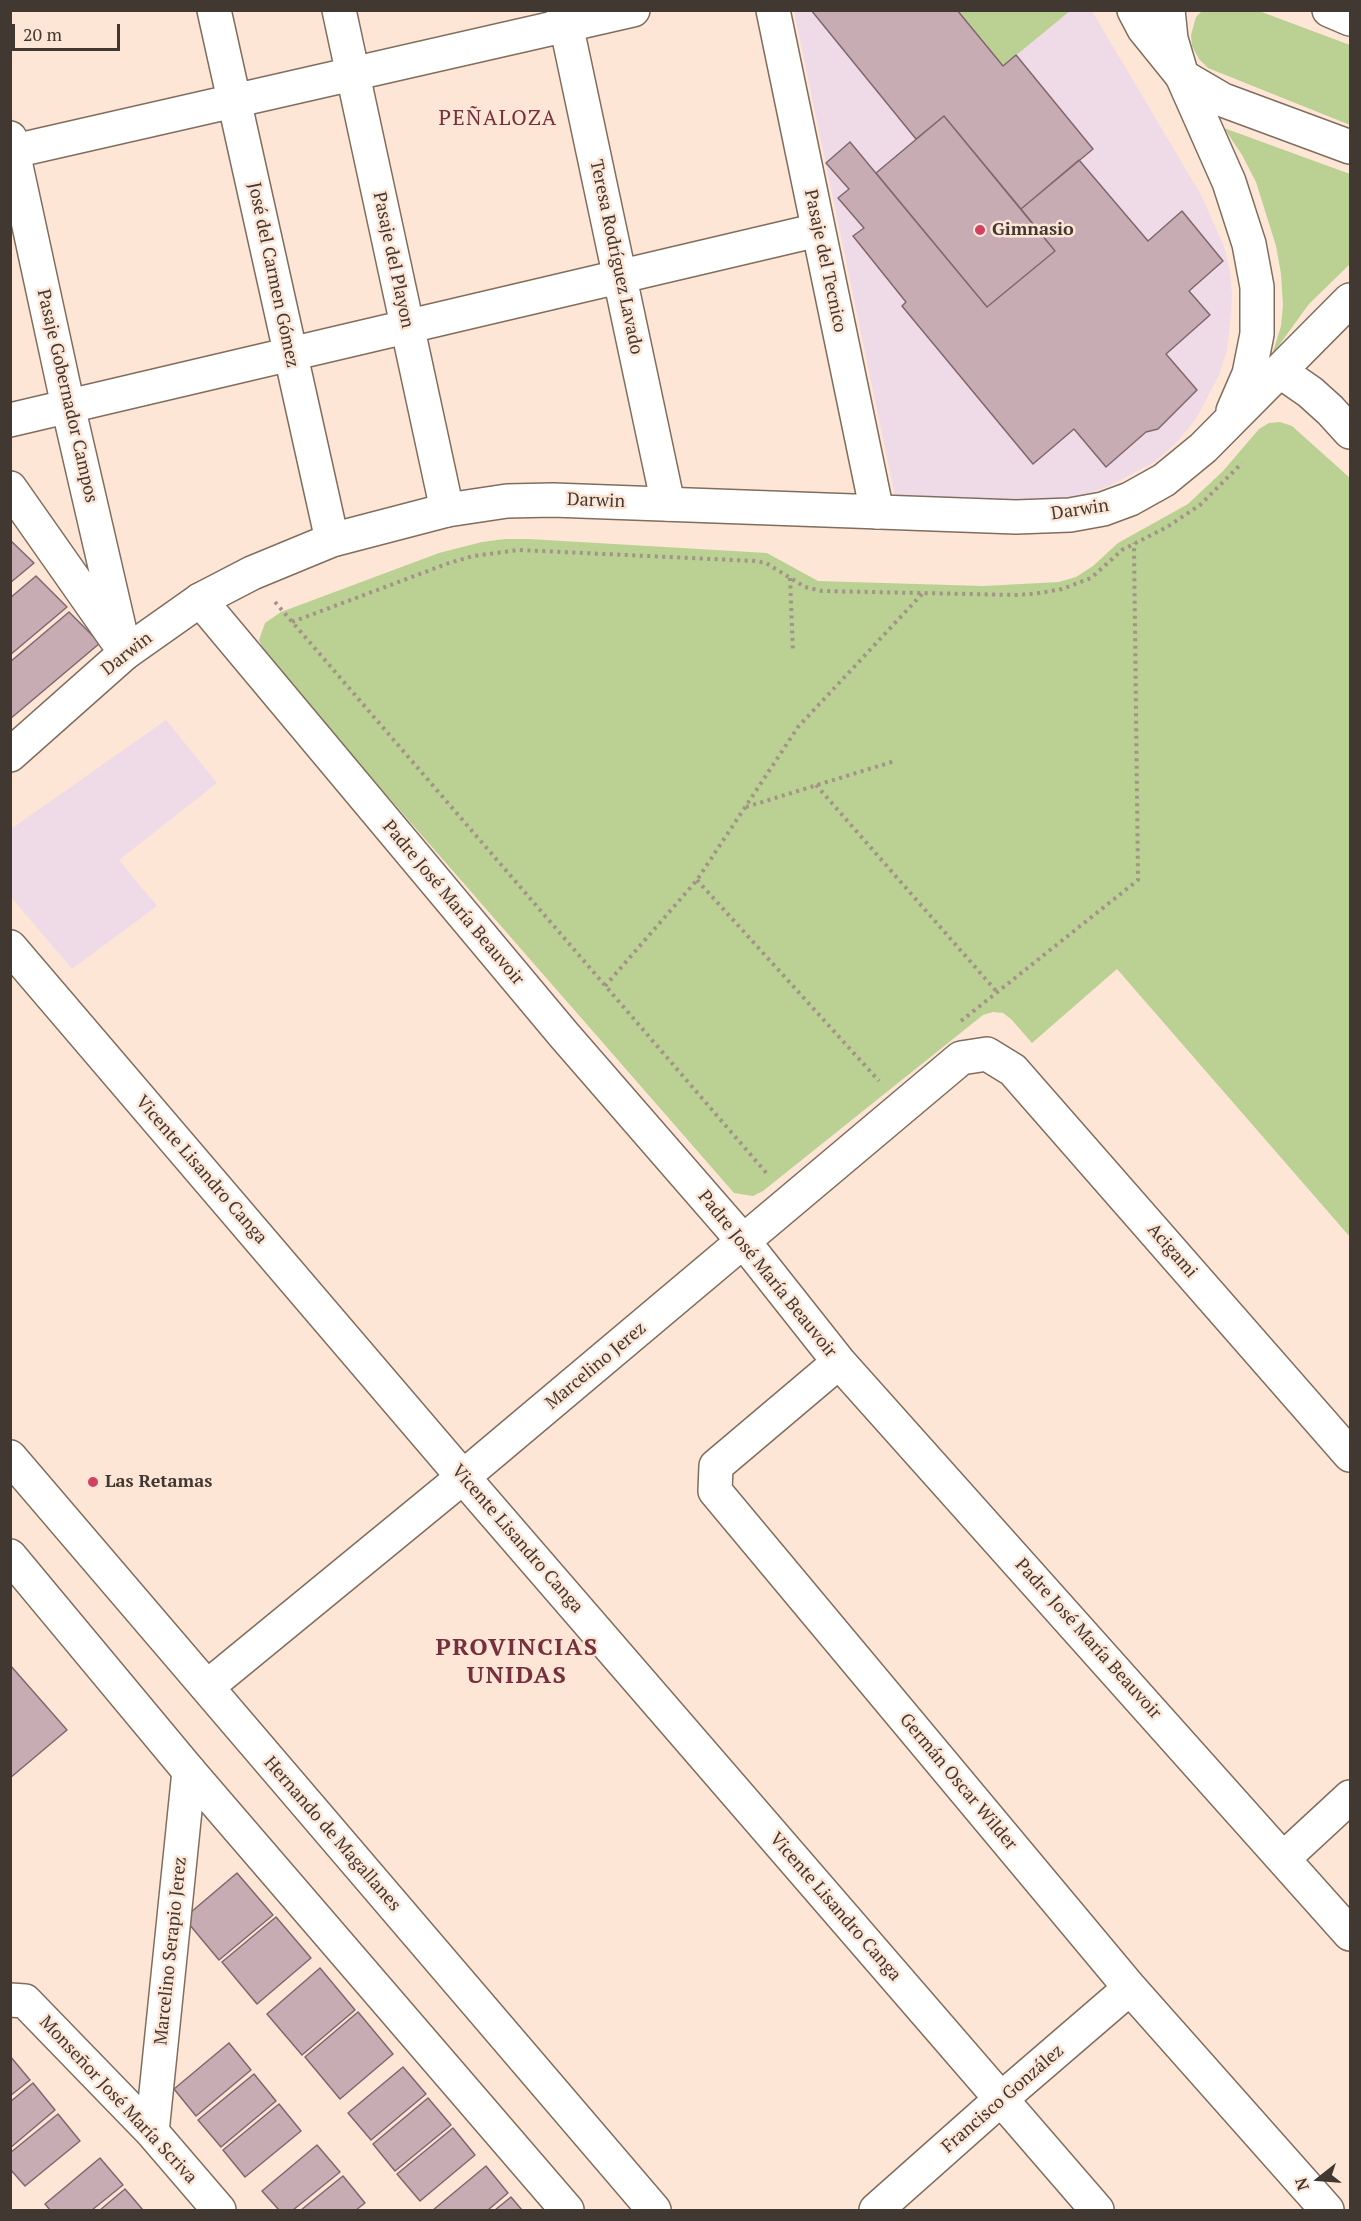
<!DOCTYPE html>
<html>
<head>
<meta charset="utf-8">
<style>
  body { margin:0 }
  #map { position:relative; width:1361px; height:2221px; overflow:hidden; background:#fde6d6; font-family:"PT Serif",serif }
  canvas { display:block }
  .frame { position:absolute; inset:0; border:12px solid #413832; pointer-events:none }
  .north { position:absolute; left:1289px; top:2149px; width:60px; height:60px; -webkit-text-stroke:4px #fde6d6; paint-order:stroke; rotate:253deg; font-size:16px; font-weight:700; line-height:24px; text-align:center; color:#413832 }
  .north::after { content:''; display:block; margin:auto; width:21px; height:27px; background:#413832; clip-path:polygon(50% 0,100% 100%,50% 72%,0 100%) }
  .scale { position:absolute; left:12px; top:24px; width:108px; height:27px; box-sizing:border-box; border:3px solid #413832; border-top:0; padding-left:8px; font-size:18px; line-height:21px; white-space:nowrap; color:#413832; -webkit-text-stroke:4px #fde6d6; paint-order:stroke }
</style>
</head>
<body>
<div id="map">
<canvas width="1361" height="2221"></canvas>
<div class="frame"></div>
<div class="north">N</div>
<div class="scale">20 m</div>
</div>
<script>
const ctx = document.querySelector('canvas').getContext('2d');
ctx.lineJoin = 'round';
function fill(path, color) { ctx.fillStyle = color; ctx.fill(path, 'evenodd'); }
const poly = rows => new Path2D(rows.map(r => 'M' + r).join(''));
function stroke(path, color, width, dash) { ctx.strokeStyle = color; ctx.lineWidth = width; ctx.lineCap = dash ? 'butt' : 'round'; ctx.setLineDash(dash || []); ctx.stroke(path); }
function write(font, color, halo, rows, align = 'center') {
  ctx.font = font + ' "PT Serif",serif'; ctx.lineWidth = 5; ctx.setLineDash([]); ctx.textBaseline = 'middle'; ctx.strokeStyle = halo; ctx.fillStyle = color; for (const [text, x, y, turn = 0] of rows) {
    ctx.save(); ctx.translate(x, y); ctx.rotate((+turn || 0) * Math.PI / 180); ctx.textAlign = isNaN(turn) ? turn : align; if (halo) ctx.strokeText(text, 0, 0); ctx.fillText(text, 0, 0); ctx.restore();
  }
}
fill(poly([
  [794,11,957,11,1003,66,1070,11,1092,11,1201,195,1224,246,1230,272,1232,296,1230,324,1227,350,1219,375,1196,419,1177,442,1156,461,1109,486,1081,496,1052,502,895,496],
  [166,720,217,783,119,860,157,906,72,969,11,897,11,829]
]), '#efdae8');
fill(poly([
  [1203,10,1259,11,1350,45,1350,125,1208,68,1199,59,1192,46,1191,35,1196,17],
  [957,11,1070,11,1003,66],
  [1224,128,1350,174,1350,264,1309,304,1272,355,1281,326,1283,305,1281,274,1276,246,1256,182,1242,155],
  [1280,422,1292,426,1350,478,1350,1237,1117,969,1032,1043,1011,1019,1003,1013,993,1012,983,1015,763,1191,753,1196,734,1193,267,658,259,640,265,623,281,612,439,553,482,542,505,539,529,539,767,553,818,581,983,586,1059,582,1076,577,1093,566,1118,543,1188,504,1223,471,1259,429,1269,423]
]), '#bad193');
const building = poly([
  [811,10,957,10,1003,66,1016,55,1093,149,1021,209,944,116,916,139,811,10],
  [944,116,1055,251,987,307,876,173,944,116],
  [850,142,987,307,1055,251,1021,209,1079,160,1148,241,1182,211,1223,261,1189,291,1210,315,1166,354,1197,390,1158,429,1146,432,1106,467,1074,429,1033,464,902,306,906,302,853,236,864,228,838,198,849,189,826,163,850,142],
  [10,540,34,563,10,583,10,540],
  [36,576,67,607,10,655,10,598,36,576],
  [69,612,100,643,10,719,10,662,69,612],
  [10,1665,67,1730,10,1778,10,1665],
  [237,1873,273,1915,219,1960,184,1918,237,1873],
  [276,1917,311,1958,257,2004,222,1962,276,1917],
  [320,1968,355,2010,302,2055,267,2014,320,1968],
  [358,2012,393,2054,340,2099,305,2057,358,2012],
  [229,2043,251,2070,196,2116,174,2089,229,2043],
  [10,2056,30,2080,10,2096,10,2056],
  [403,2067,426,2094,371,2140,348,2113,403,2067],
  [254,2074,276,2101,221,2147,198,2120,254,2074],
  [33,2083,55,2110,10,2148,10,2102,33,2083],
  [428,2098,451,2125,395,2171,373,2144,428,2098],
  [279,2104,301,2131,245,2177,223,2150,279,2104],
  [58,2114,80,2141,25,2186,10,2169,10,2153,58,2114],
  [453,2128,475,2155,420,2201,397,2174,453,2128],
  [317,2145,340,2172,293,2210,279,2210,262,2191,317,2145],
  [100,2158,123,2185,92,2210,50,2210,45,2204,100,2158],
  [486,2166,508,2193,488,2210,433,2210,486,2166],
  [343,2176,365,2203,356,2210,301,2210,343,2176],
  [125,2189,143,2210,100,2210,125,2189],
  [511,2197,522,2210,495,2210,511,2197]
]);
fill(building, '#c7acb3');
stroke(building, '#80676e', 1.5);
const street = poly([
  [214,10,332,540],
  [339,10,447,510],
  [563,10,668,504],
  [773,10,877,512],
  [1134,10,1144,29,1182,76,1223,100,1350,147],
  [10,138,68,406,125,653],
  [10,152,633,10],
  [1281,372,1310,392,1330,410,1350,432],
  [10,420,818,230],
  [10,488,116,639],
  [200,600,564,1035,744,1242,839,1362,1350,1934],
  [10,947,463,1477,1097,2210],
  [839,1362,716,1466,715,1491,1130,1988,1327,2210],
  [207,1687,463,1477,961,1058,987,1054,1013,1070,1350,1455],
  [1284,1858,1350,1797],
  [10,2000,25,2001,152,2132,219,2210],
  [152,2132,189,1771],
  [876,2210,1001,2099,1130,1988]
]);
const secondary = poly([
  [1168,10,1171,39,1182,76,1229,182,1249,244,1257,287,1257,334,1249,374,1233,411],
  [1329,10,1350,19],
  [10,755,125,653,200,600,252,573,332,540,447,510,507,501,553,500,1016,517,1070,515,1103,509,1130,499,1164,480,1203,448,1350,300],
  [10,1457,654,2210],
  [10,1556,189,1771,567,2210]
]);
stroke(street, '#816d5e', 36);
stroke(secondary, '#816d5e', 36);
stroke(poly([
  [790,578,793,652],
  [275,602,769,1176],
  [292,622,449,563,473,556,519,550,755,561,766,563,805,587,822,591,1018,595,1040,593,1062,589,1091,578,1122,550,1167,527,1200,505,1242,463],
  [816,785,997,992],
  [746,807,895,761],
  [697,880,879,1081],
  [605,986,697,880,798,727,923,593],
  [961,1021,1138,880,1134,543]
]), '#a39388', 4, [3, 4.5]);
stroke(street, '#fff', 33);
stroke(secondary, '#fff', 33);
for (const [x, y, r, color] of [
  [980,230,6,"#d14162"],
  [93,1482,6,"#d14162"]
]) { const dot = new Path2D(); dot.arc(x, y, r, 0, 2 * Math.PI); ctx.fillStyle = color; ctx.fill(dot); stroke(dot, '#fde6d6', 2); }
write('bold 18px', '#413832', '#fde6d6', [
  ["Gimnasio",992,230],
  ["Las Retamas",105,1482]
], 'left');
write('18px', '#413832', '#fde6d6', [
  ["Teresa Rodríguez Lavado",616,257,78],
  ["Pasaje del Playon",393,260,78],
  ["Pasaje del Tecnico",825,261,78],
  ["José del Carmen Gómez",273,275,78],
  ["Pasaje Gobernador Campos",67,396,77],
  ["Darwin",596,501,2],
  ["Darwin",1080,510,-9],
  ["Darwin",127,654,-38],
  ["Padre José María Beauvoir",453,903,50],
  ["Vicente Lisandro Canga",201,1170,49],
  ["Acigami",1172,1251,49],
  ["Padre José María Beauvoir",767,1274,51],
  ["Marcelino Jerez",596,1366,-40],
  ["Vicente Lisandro Canga",517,1539,49],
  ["Padre José María Beauvoir",1088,1639,48],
  ["Germán Oscar Wilder",958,1782,50],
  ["Hernando de Magallanes",332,1834,49],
  ["Vicente Lisandro Canga",835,1907,49],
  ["Marcelino Serapio Jerez",171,1951,-84],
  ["Francisco González",1003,2099,-41],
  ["Monseñor José María Scriva",118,2100,47]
]);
ctx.letterSpacing = '1.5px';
write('21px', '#762f3c', '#fde6d6', [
  ["PEÑALOZA",498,119]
]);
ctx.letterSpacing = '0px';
ctx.letterSpacing = '1.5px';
write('bold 24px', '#762f3c', '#fde6d6', [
  ["PROVINCIAS",517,1648],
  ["UNIDAS",517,1676]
]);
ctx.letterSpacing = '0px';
</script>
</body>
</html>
